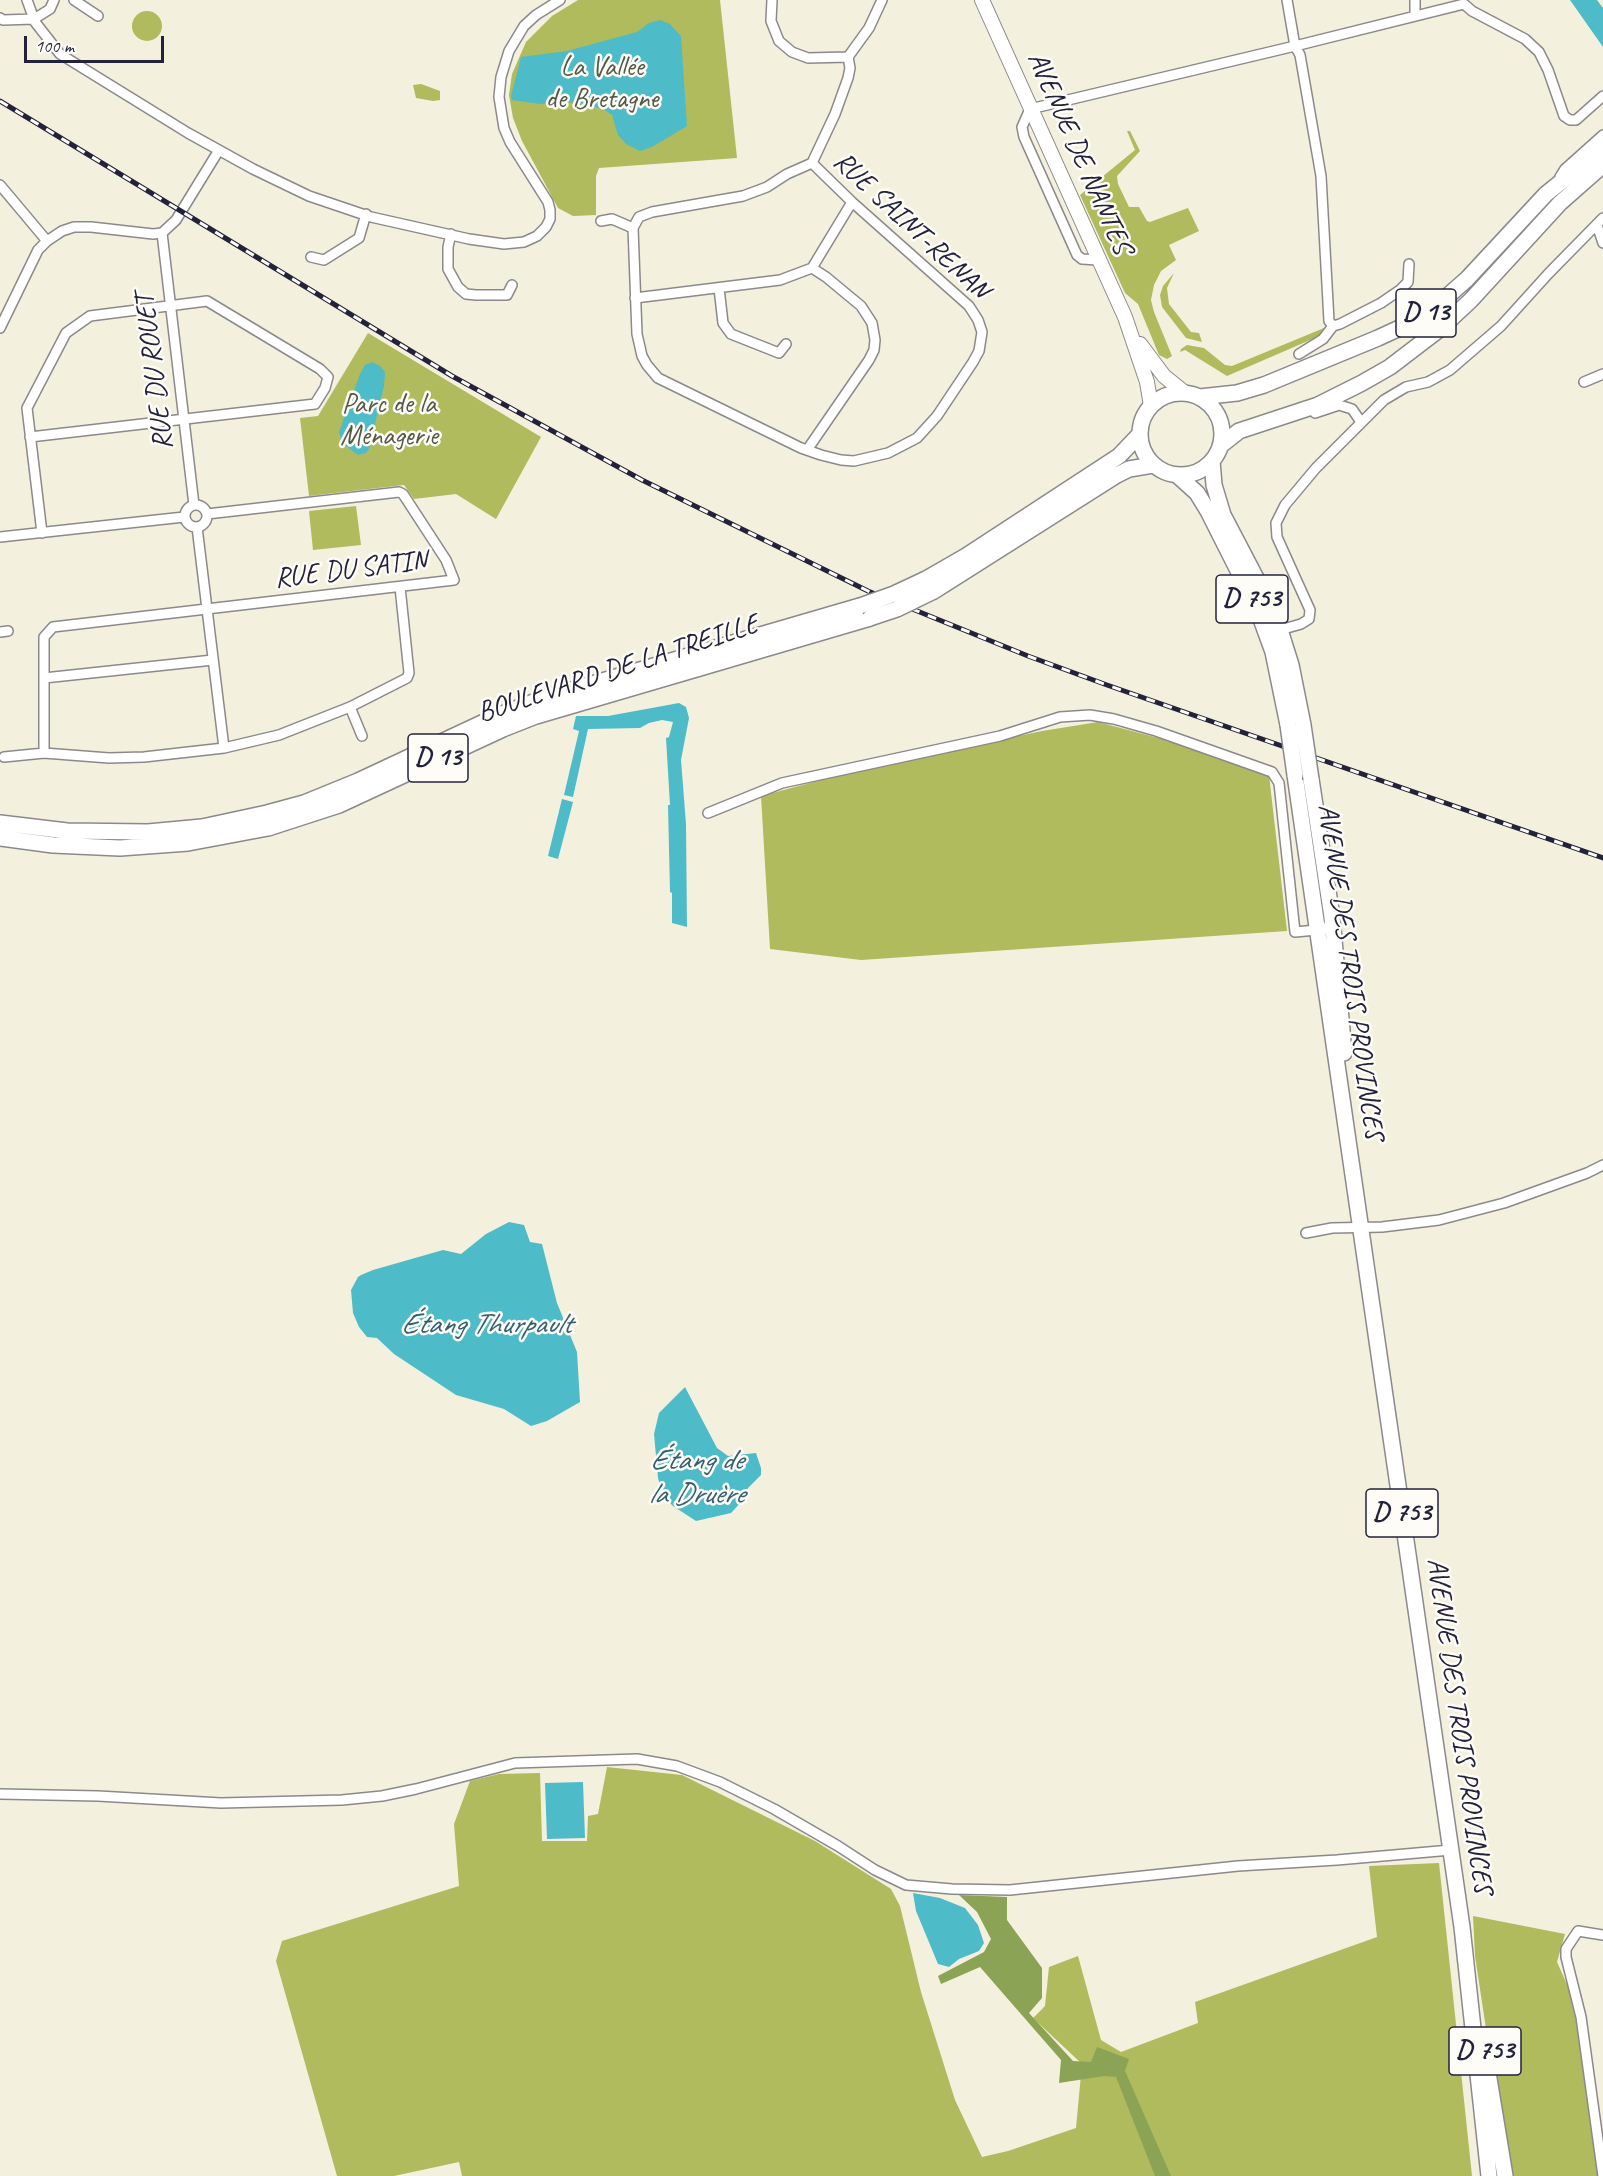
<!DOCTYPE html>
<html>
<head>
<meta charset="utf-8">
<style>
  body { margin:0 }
  #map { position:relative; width:1603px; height:2176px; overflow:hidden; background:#f4f0de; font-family:Caveat,sans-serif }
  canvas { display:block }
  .scale { position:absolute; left:24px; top:36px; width:140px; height:27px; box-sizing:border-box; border:3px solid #22223b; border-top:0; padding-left:8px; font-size:18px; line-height:21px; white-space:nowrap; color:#22223b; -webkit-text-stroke:4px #fdfcf7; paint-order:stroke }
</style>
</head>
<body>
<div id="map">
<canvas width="1603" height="2176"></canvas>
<div class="scale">100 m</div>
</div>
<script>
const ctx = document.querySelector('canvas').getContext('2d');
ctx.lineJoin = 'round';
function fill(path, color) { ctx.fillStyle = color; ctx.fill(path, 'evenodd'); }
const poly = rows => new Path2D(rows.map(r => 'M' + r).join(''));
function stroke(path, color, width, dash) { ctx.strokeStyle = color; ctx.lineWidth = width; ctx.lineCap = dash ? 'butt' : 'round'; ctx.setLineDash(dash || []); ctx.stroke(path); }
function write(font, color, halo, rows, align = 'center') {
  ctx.font = font + ' Caveat,sans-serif'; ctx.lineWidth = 5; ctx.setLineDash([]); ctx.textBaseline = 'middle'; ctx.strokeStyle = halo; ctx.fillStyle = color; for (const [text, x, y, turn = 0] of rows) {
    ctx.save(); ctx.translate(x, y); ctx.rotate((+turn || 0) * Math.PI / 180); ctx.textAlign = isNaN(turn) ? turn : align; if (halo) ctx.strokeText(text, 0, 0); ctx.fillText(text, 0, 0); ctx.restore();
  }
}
fill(poly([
  [578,0,720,0,737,158,599,168,596,176,596,215,573,216,558,208,522,141,513,118,509,95,512,74,526,42,552,16],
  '132 26a15 15 0 1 1 30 0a15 15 0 1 1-30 0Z',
  [421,84,440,91,440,100,433,101,416,98,413,85],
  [1127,131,1130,131,1140,151,1117,176,1118,184,1129,207,1139,207,1147,221,1150,222,1188,208,1199,231,1169,245,1176,260,1161,271,1154,285,1151,300,1154,312,1172,356,1167,359,1159,355,1138,304,1125,293,1080,195,1135,150],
  [1174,273,1167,288,1169,304,1191,332,1199,333,1202,342,1186,338,1162,307,1160,295,1163,286],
  [1324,328,1324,334,1227,376,1185,350,1180,352,1181,349,1187,345,1204,348,1225,365,1232,366],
  [368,333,541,437,496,519,456,494,414,499,404,485,309,496,300,418,318,416],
  [356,506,361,545,313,550,309,511],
  [1098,722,1166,740,1269,775,1287,931,861,960,770,949,761,796,844,774,1042,731],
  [607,1767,682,1775,815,1841,891,1889,900,1906,921,1992,955,2100,982,2157,1008,2151,1076,2128,1082,2064,1033,2018,1045,2006,1049,1967,1078,1956,1101,2040,1121,2052,1198,2023,1195,2002,1377,1937,1369,1866,1439,1863,1472,2176,462,2176,459,2162,394,2176,337,2176,276,1961,282,1941,459,1886,454,1824,470,1781,499,1774,540,1773,542,1841,587,1841,588,1816,598,1814],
  [1473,1916,1565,1934,1557,1962,1569,1989,1578,2030,1599,2176,1512,2176,1503,2123,1498,2108,1475,1956]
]), '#afbb5d');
fill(poly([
  [959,1895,1007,1897,1007,1920,1042,1968,1042,1998,1029,2013,1073,2061,1091,2062,1097,2047,1129,2059,1125,2071,1171,2176,1155,2176,1116,2077,1104,2076,1059,2083,1061,2060,980,1967,941,1984,938,1976,984,1952,991,1939,977,1912]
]), '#8ba354');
fill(poly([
  [1570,0,1597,0,1603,8,1603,47],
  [660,20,670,24,681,36,687,126,652,147,640,151,626,144,618,135,612,115,605,110,577,102,540,104,512,100,511,96,521,57,567,51,637,32,649,23],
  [372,362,380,366,385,372,384,386,369,449,366,453,358,455,342,443,339,432,360,374,365,365],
  [679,703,686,707,689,718,681,760,686,824,687,927,672,923,672,893,670,892,668,805,670,805,666,738,669,737,673,722,662,720,649,723,640,728,588,729,573,797,564,795,579,731,573,729,576,716,608,716],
  [562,799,573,802,558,859,548,856],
  [509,1222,524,1225,530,1242,542,1244,557,1303,577,1352,580,1402,547,1421,531,1426,504,1409,456,1395,394,1354,377,1338,367,1337,359,1327,353,1313,351,1290,358,1277,361,1275,373,1270,443,1250,461,1254,486,1234],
  [685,1387,717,1448,728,1456,756,1453,761,1468,761,1475,748,1488,742,1501,731,1513,696,1521,673,1506,663,1496,658,1478,654,1434,659,1413],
  [583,1782,585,1838,547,1839,545,1783],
  [913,1893,940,1898,965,1908,978,1925,984,1943,979,1951,959,1959,949,1967,938,1964,916,1911]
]), '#4ebbc8');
const street = poly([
  [27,0,35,22,60,54,188,133,253,169,309,196,371,217,469,239,504,244,524,242,537,236,546,227,550,219,550,210,548,202,510,142,504,128,499,97,501,77,509,51,524,26,536,15,560,0],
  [74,0,98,16],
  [772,0,771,21,779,41,792,52,808,58,848,57,869,28,882,0],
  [1287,0,1295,46,1300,55,1321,176,1329,321,1333,326,1340,324,1381,303,1400,290,1408,282,1409,264],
  [1415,0,1415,16],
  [1464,4,1472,11,1525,39,1539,52,1548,70,1564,116,1570,120,1576,120,1603,96],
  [0,18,3,20,34,19,50,9,54,0],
  [1560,177,1565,169,1603,135],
  [0,185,47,241],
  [601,221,612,219,633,228,639,217,652,212,743,196,767,187,787,174,812,163,835,114,848,78,850,68,848,57],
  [1597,225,1603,243],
  [633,228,637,334,642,356,647,365,658,378,801,448,821,455,841,460,854,461,888,453,917,438,937,416,973,362,979,351,982,332,978,320,969,306,852,202,812,163],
  [162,233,194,505],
  [451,234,448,247,448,269,458,287,466,294,476,295,507,295,512,285],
  [311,257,324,260,359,238,366,214],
  [1098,260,1082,259,1077,255,1024,137,1022,127,1030,109,1295,46,1464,4],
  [719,288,723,323,731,334,779,353,786,344],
  [635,298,780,280,812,268,852,202],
  [0,328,38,250,47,241,62,231,74,227,91,227,153,234,162,233,176,220,219,150],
  [1299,354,1323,339,1333,326],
  [1584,382,1603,374],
  [1315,413,1339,405,1352,409,1361,422],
  [30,437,315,404,325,388,328,377,320,369,207,301,90,316,66,333,27,408,42,533],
  [807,450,869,360,874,350,875,340,872,323,861,306,826,277,812,268],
  '185 516a11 11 0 1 1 22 0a11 11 0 1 1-22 0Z',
  [197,527,224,748],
  [0,537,184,517],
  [1280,630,1301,624,1309,619,1310,610,1277,537,1276,523,1285,505,1316,468,1384,400,1406,387,1428,382,1450,370,1501,326,1549,273,1603,218],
  [0,632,8,631],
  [44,678,213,660],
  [350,707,362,736],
  [44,753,44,637,53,627,454,580,446,560,403,494,399,492,207,514],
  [4,757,44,753,109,758,144,757,224,748,279,735,350,707,407,678,409,673,400,587],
  [708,813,782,783,1000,736,1060,717,1090,715,1114,719,1156,731,1272,772,1279,783,1295,932,1327,929,1331,919],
  [1306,1233,1332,1228,1382,1227,1439,1220,1504,1203,1587,1173,1603,1165],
  [0,1794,98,1796,221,1803,342,1800,382,1796,416,1789,515,1763,637,1759,677,1766,720,1782,774,1809,838,1846,875,1870,906,1885,952,1889,1010,1890,1238,1866,1337,1860,1451,1850],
  [1603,2176,1581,2017,1566,1957,1566,1949,1578,1931,1603,1935]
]);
const secondary = poly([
  [982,0,1125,317,1147,382,1151,406],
  [1140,344,1164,376,1185,393]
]);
const primary = poly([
  '1140 434a41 41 0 1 1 82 0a41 41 0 1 1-82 0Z',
  [1200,397,1237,393,1264,385,1378,338,1417,320,1442,301,1467,279,1546,194,1603,148],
  [1220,446,1239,431,1318,405,1362,383,1390,367,1441,328,1471,300,1560,203,1603,165],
  [1212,461,1214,485,1223,515,1269,603,1280,630,1291,665,1303,725],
  [1177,475,1197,493,1208,511,1257,608,1273,652,1288,725],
  [926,579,966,556,1119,456,1140,434],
  [934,591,1117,475,1129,469,1153,465],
  [1295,775,1462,1927,1489,2176],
  [1311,779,1332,917,1344,1053],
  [0,823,67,831,148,832,202,827,267,813,304,803,358,781,497,716,544,698,860,606],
  [0,838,53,845,120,848,188,843,268,828,339,805,503,729,536,716,870,618],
  [1484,2048,1505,2176]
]);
stroke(street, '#8b898c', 12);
stroke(secondary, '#8b898c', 16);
stroke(primary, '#8b898c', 18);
stroke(street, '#fff', 9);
stroke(secondary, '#fff', 14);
stroke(primary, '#fff', 15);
const rail = poly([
  [0,101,452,376,642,480,868,591,1028,656,1107,685,1603,858]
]);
stroke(rail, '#22223b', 5);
stroke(rail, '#fdfcf7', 3, [9]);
const primaryBridge = poly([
  [860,606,894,594,926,579],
  [870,618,897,609,934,591],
  [1288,725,1295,775],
  [1303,725,1311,779]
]);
stroke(primaryBridge, '#8b898c', 18, []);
stroke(primaryBridge, '#fff', 15);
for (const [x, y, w] of [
  [1426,313,60],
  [1252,599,72],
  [438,758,60],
  [1402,1513,72],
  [1485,2051,72]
]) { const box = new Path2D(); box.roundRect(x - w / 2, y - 24, w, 48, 4.5); ctx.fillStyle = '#fdfcf7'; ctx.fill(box); stroke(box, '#22223b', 1.5); }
write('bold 27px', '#22223b', null, [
  ["D 13",1426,313],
  ["D 753",1252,599],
  ["D 13",438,758],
  ["D 753",1402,1513],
  ["D 753",1485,2051]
]);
write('28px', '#535847', '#fdfcf7', [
  ["La Vallée",602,68],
  ["de Bretagne",602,100],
  ["Parc de la",389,405],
  ["Ménagerie",389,437]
]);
write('28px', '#22223b', '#fdfcf7', [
  ["AVENUE DE NANTES",1079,153,66],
  ["RUE SAINT-RENAN",911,226,43],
  ["RUE DU ROUET",155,372,-97],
  ["RUE DU SATIN",351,570,-7],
  ["BOULEVARD DE LA TREILLE",618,669,-18],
  ["AVENUE DES TROIS PROVINCES",1350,972,82],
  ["AVENUE DES TROIS PROVINCES",1459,1726,82]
]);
write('italic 30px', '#345f73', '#fdfcf7', [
  ["Étang Thurpault",486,1325],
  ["Étang de",696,1461],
  ["la Druère",696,1495]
]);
</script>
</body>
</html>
